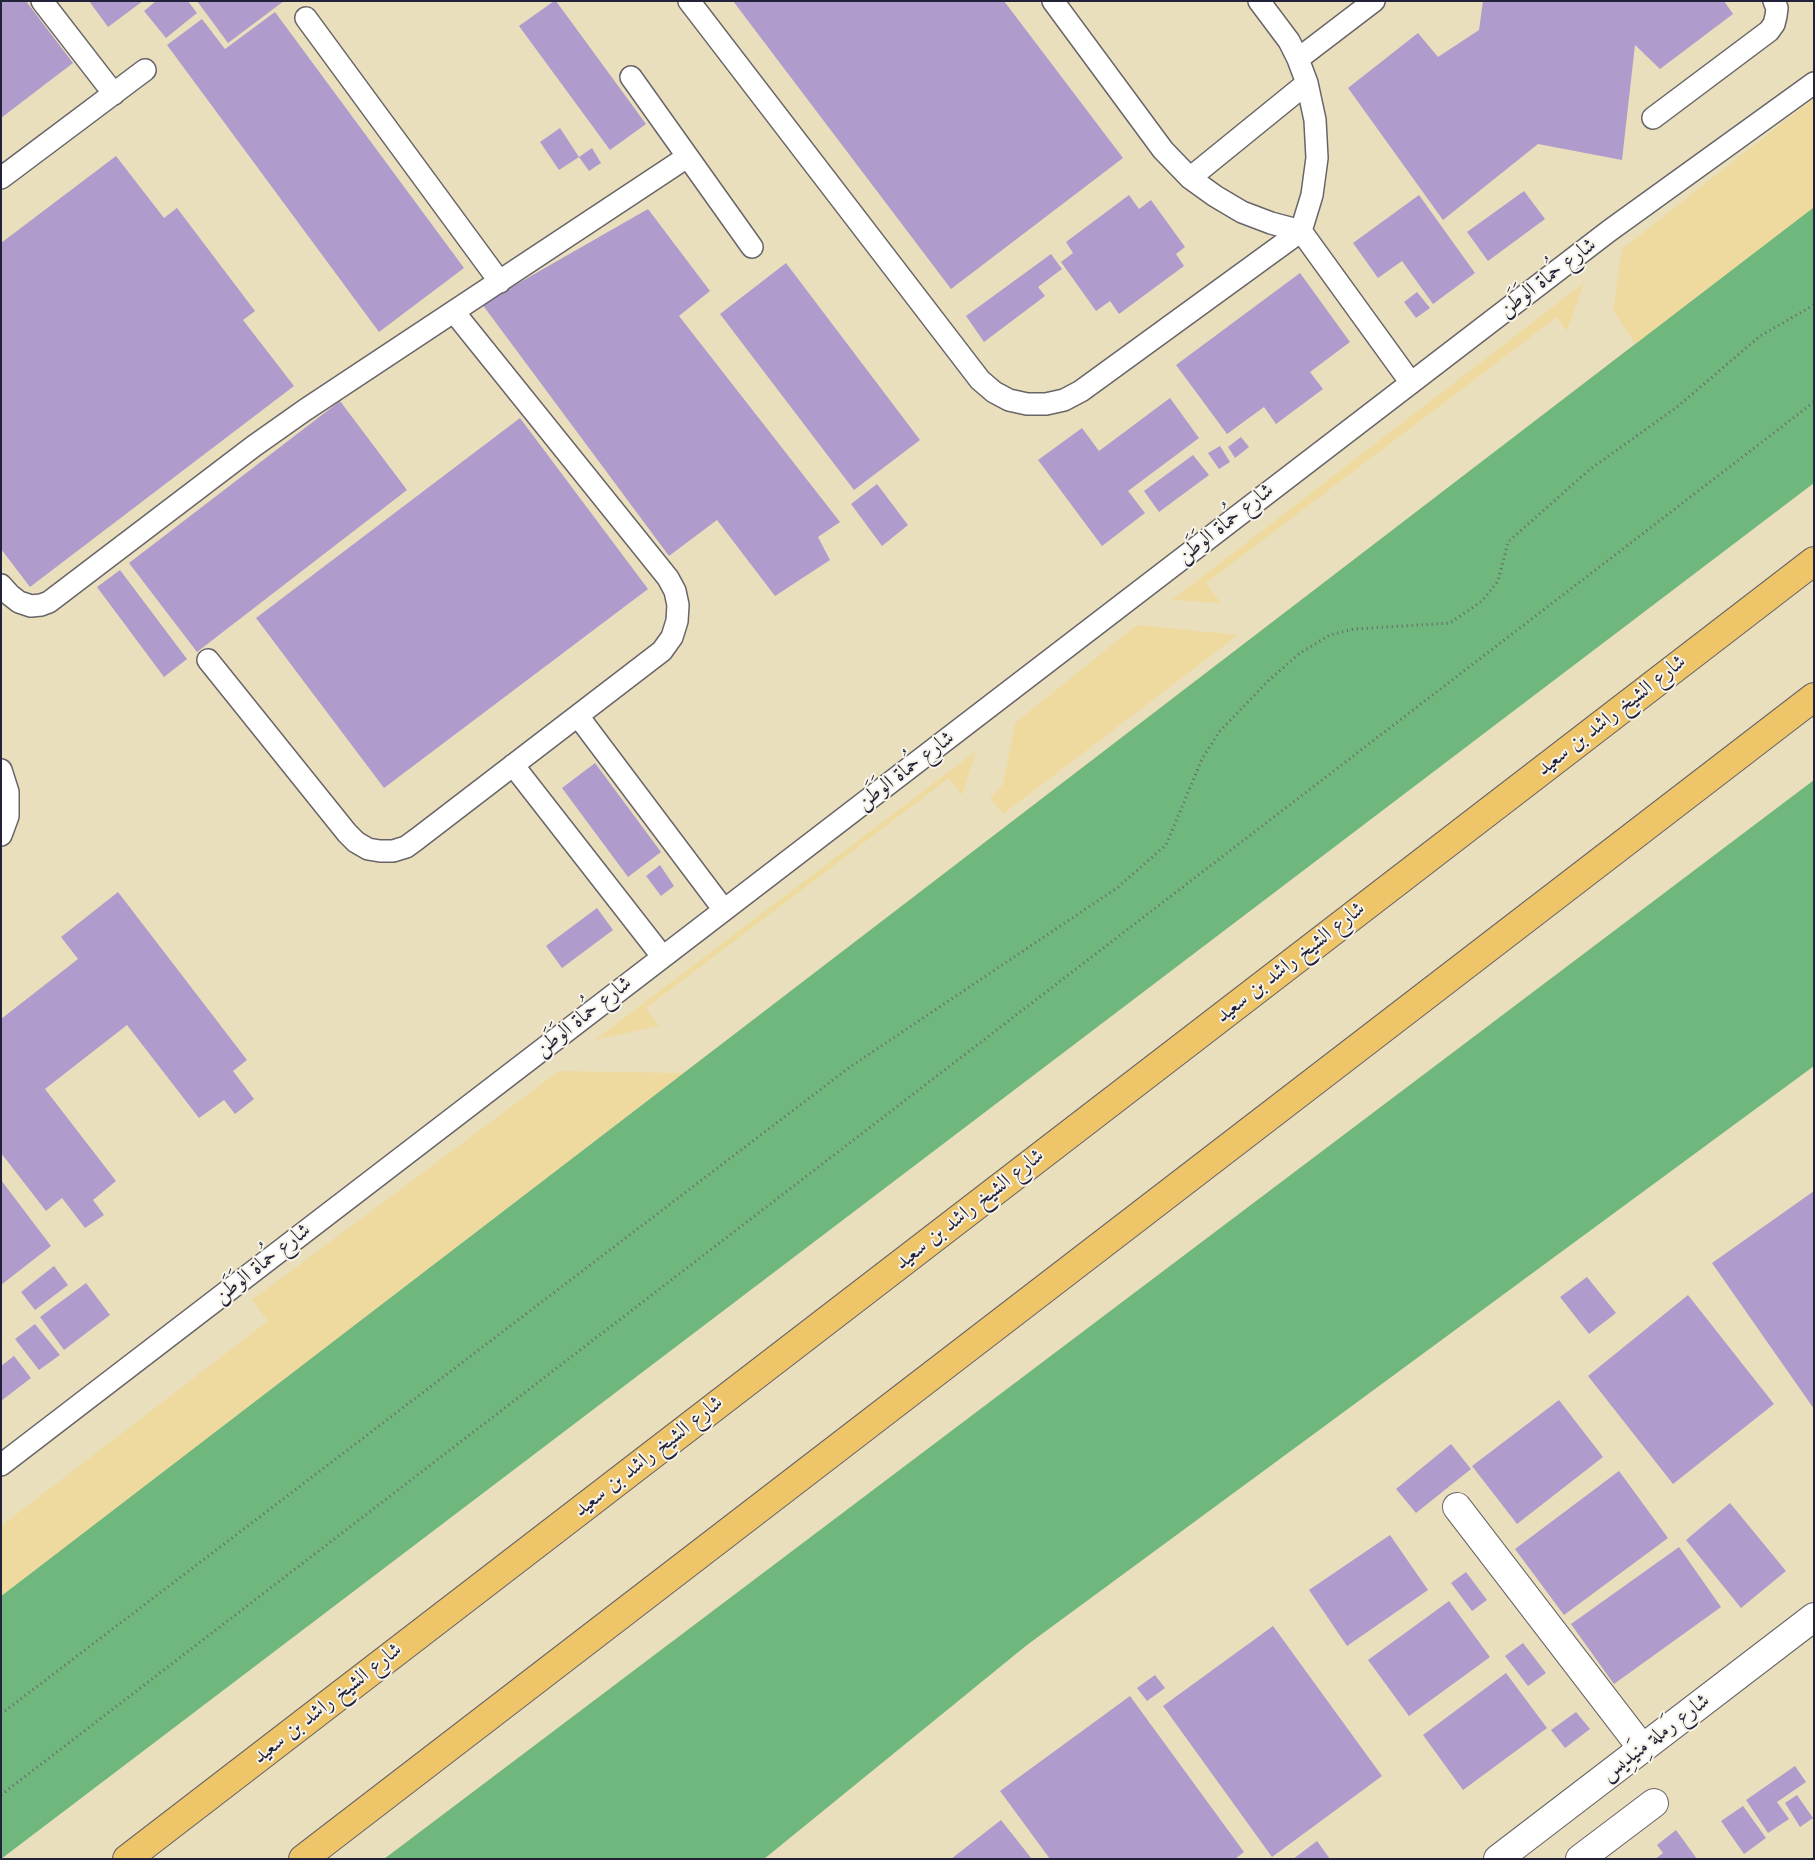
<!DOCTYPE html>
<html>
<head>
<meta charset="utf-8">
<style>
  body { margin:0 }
  #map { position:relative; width:1815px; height:1860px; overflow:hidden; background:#eadfbc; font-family:Cardo,serif }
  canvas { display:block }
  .frame { position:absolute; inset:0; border:2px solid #22223b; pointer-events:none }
</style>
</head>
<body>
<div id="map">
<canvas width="1815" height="1860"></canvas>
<div class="frame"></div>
</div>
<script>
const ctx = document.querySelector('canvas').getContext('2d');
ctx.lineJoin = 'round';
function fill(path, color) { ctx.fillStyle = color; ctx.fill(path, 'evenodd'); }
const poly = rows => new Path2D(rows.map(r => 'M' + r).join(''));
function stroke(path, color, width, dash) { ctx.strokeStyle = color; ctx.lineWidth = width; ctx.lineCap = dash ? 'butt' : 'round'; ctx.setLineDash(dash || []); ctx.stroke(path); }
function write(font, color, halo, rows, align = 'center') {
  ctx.font = font + ' Cardo,Amiri,serif'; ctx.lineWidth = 4; ctx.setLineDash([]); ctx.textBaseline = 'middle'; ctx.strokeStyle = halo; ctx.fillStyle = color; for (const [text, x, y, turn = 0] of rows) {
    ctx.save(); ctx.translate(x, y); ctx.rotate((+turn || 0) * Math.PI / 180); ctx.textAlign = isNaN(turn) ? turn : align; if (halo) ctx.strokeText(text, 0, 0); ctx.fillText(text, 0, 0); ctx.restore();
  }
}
fill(poly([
  [1814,207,1814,483,1,1859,1,1596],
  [1814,780,1814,1066,1027,1645,764,1859,384,1859]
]), '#6fb77d');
fill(poly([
  [1814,98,1814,207,1635,344,1613,310,1622,249],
  [1584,283,1567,331,1557,317,1206,583,1221,603,1172,600],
  [1137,625,1238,635,1003,814,990,798,1003,784,1015,723],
  [976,751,962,795,949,778,646,1008,659,1026,595,1040],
  [559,1071,683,1073,1,1596,1,1526,268,1321,252,1300]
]), '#eeda9e');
fill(poly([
  [1,1,26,1,73,63,1,118],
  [89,1,143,1,108,27],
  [156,1,188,1,197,13,166,38,144,11],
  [197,1,284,1,228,43],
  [554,1,556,1,646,124,610,150,519,26],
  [733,1,1004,1,1123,158,951,289],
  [1483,1,1724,1,1733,14,1660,69,1635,45,1622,160,1538,144,1443,220,1348,88,1418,33,1438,57,1479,30],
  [275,12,464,268,379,332,167,45,202,19,225,49],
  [560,128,579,157,559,170,540,142],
  [592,148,601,163,589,171,579,157],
  [116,156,164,218,177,208,255,311,243,320,294,386,30,587,1,549,1,243],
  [1524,191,1545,219,1488,261,1467,232],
  [1129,195,1139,209,1151,200,1185,247,1176,254,1184,266,1119,314,1110,301,1096,311,1061,262,1073,253,1066,242],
  [1419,195,1475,273,1433,304,1402,261,1378,278,1353,243],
  [648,209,710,291,679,316,840,522,818,537,830,560,775,596,717,520,669,556,482,304],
  [1051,254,1062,269,1038,287,1045,296,984,342,966,316],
  [786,263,920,440,854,490,720,314],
  [1300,273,1350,342,1310,372,1323,389,1276,424,1264,407,1227,434,1176,365],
  [1417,292,1430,308,1416,318,1404,302],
  [1170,398,1199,438,1128,491,1145,513,1102,546,1038,460,1082,428,1099,451],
  [340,401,407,490,197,652,129,563],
  [520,418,648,589,384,788,256,618],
  [1241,437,1249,447,1235,458,1228,447],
  [1220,446,1230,462,1219,469,1208,453],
  [1193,455,1209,475,1159,512,1144,491],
  [877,484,908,525,882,546,851,504],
  [120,570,187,659,164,677,97,587],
  [595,763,661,852,628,877,562,788],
  [660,865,674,886,661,896,646,876],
  [118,892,247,1060,233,1071,254,1099,235,1114,224,1100,199,1118,127,1025,45,1089,116,1181,93,1200,104,1215,85,1228,62,1198,46,1211,1,1153,1,1019,78,959,61,937],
  [597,908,613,930,562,968,546,946],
  [1,1180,51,1246,1,1285],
  [1814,1191,1814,1409,1712,1263],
  [54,1266,68,1285,35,1310,21,1292],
  [1587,1277,1616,1313,1589,1334,1560,1297],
  [86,1283,110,1315,64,1350,40,1317],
  [1688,1295,1774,1404,1673,1484,1588,1376],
  [35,1324,60,1355,39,1370,15,1339],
  [14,1356,31,1378,1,1401,1,1366],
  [1559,1400,1603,1457,1517,1524,1472,1466],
  [1451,1444,1471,1469,1416,1513,1396,1489],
  [1619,1471,1668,1538,1564,1615,1515,1549],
  [1730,1503,1786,1571,1741,1608,1686,1540],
  [1390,1535,1428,1590,1347,1646,1309,1590],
  [1679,1547,1721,1607,1614,1684,1571,1624],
  [1466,1572,1487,1600,1472,1611,1451,1583],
  [1449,1601,1490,1657,1409,1716,1368,1660],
  [1273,1626,1382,1776,1272,1857,1163,1706],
  [1523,1643,1546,1673,1528,1686,1505,1656],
  [1506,1673,1547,1728,1463,1790,1423,1735],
  [1155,1675,1165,1688,1147,1701,1137,1688],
  [1130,1696,1244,1852,1235,1859,1050,1859,1000,1791],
  [1576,1712,1590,1729,1565,1748,1551,1730],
  [1795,1766,1806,1782,1777,1802,1789,1819,1768,1833,1746,1800],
  [1797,1795,1813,1818,1800,1827,1785,1803],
  [1743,1806,1766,1838,1744,1854,1721,1821],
  [1001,1820,1032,1859,951,1859],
  [1676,1830,1697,1859,1655,1859,1663,1853,1657,1845],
  [1317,1841,1330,1859,1293,1859]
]), '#af9ccc');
const service = poly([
  [42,1,114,94],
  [689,1,980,380,994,392,1009,400,1027,404,1046,404,1064,400,1081,391,1301,231,1312,195,1317,158,1315,120,1307,83,1298,59,1289,41,1259,1],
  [1053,1,1163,150,1190,178,1215,196,1242,212,1271,223,1301,231,1411,383],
  [306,18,500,282],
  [1298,59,1374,1],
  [631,77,752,247],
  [1653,118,1769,31,1774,24,1776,16,1777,8,1774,1],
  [1,178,145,70],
  [1190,178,1307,83],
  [1,585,10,595,19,602,31,606,41,605,49,602,254,446,305,410,687,157],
  [208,660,347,833,356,842,368,849,380,851,393,851,406,847,417,839,662,651,672,637,677,621,678,605,675,591,668,578,454,312],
  [578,716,724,910],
  [513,765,662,956],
  [1,770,8,792,8,816,1,835],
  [1,1465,1609,231,1814,83]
]);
const minor = poly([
  [1457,1507,1642,1748],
  [1498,1859,1814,1617],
  [1580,1859,1654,1803]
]);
const primary = poly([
  [127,1859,1814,561],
  [303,1859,1814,697]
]);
stroke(service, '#686468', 24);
stroke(minor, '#686468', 30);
stroke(primary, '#686468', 30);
stroke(poly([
  [1,1714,850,1067,1117,888,1166,845,1202,759,1219,732,1269,680,1300,653,1330,635,1354,629,1450,623,1482,601,1498,581,1508,542,1589,470,1677,407,1760,336,1814,305],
  [1,1795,1814,402]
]), '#686468', 3, [1, 4]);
stroke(service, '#fff', 21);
stroke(minor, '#fff', 28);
stroke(primary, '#eec569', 28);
write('21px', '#22223b', '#f7f3e8', [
  ["شارع حُماة الوَطَن",1548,278,-37],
  ["شارع حُماة الوَطَن",1226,524,-38],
  ["شارع الشيخ راشد بن سعيد",1612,716,-38],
  ["شارع حُماة الوَطَن",906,771,-37],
  ["شارع الشيخ راشد بن سعيد",1291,963,-38],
  ["شارع حُماة الوَطَن",584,1017,-38],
  ["شارع الشيخ راشد بن سعيد",970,1210,-38],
  ["شارع حُماة الوَطَن",263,1264,-38],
  ["شارع الشيخ راشد بن سعيد",649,1457,-38],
  ["شارع الشيخ راشد بن سعيد",328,1704,-38],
  ["شارع رَملة مِنَيدِيس",1656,1738,-37]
]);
</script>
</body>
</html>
